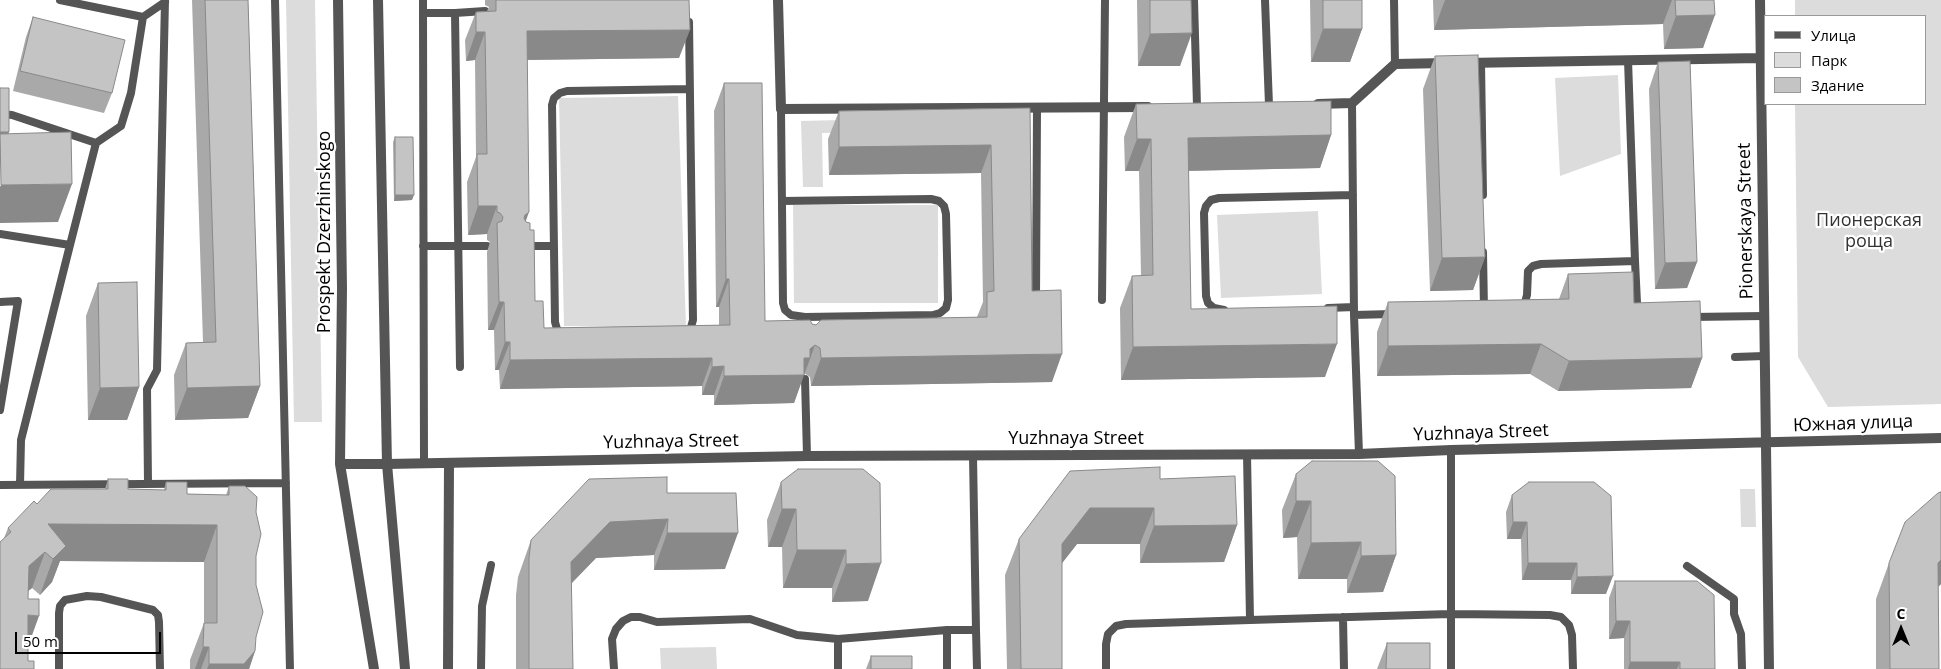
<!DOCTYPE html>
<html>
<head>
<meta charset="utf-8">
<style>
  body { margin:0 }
  #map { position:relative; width:1941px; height:669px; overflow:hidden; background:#fff; font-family:"Open Sans",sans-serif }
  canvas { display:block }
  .legend { position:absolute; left:1764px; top:15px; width:162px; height:90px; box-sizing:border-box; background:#fff; border:1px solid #999; margin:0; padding:6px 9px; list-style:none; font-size:15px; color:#000 }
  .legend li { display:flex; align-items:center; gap:10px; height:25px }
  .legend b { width:25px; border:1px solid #999 }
  .north { position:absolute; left:1876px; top:604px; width:50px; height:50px; -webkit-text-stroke:4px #fff; paint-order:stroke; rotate:0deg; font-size:14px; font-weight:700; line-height:20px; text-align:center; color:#000 }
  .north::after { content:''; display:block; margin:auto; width:18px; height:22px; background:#000; clip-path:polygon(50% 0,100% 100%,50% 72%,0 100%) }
  .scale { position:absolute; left:15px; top:632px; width:146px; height:22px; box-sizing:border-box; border:2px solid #000; border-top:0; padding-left:6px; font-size:15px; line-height:18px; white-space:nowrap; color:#000; -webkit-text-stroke:4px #fff; paint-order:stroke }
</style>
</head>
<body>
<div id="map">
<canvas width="1941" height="669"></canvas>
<ul class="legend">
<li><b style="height:6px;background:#555"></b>Улица</li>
<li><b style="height:14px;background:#dcdcdc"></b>Парк</li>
<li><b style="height:14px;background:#c4c4c4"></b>Здание</li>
</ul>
<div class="north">С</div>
<div class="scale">50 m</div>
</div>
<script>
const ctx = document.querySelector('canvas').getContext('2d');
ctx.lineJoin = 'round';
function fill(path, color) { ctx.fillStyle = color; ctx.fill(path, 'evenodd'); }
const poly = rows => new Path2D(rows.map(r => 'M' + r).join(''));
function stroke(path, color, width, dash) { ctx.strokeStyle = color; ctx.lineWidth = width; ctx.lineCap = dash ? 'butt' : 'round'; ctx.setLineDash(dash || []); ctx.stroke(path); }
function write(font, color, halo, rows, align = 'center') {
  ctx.font = font + ' "Open Sans",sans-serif'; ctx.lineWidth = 4.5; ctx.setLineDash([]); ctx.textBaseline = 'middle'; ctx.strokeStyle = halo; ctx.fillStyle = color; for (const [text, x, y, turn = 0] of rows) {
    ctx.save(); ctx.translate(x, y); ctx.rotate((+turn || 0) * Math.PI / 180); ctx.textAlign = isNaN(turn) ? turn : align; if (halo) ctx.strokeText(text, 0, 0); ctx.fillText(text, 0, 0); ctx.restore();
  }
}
fill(poly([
  [286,0,315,0,322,422,294,422],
  [1795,0,1941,0,1941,404,1828,407,1798,357,1795,104,1925,104,1925,16,1795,16],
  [1618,75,1621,154,1560,176,1555,78],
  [678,96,686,327,564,326,559,98],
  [964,117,964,130,822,133,823,187,803,187,801,121],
  [793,205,938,205,938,303,794,303],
  [1318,211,1322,294,1221,298,1217,215],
  [1740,489,1755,489,1756,527,1741,527],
  [716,647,717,669,661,669,660,648]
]), '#dcdcdc');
stroke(poly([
  [60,0,143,17],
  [275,0,290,669],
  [423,0,423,13,455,13,460,367],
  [1194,0,1197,106],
  [1265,0,1269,105],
  [1394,0,1395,64],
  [423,13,424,463],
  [455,13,485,11],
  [1481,62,1483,195],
  [1352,103,1354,315,1359,454],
  [781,109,783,303,785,310,791,315,805,317,805,321],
  [0,114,12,115,96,143,121,126,131,93,143,17,165,2],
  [782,201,931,199,939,201,944,206,946,214,948,300,946,308,940,313,933,315,805,317],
  [0,234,70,245,21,440,20,485],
  [70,245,96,143],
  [423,246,487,246],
  [526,246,554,246],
  [1483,252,1484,310],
  [1635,261,1637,303,1639,311],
  [1036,299,1037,108],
  [1102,300,1105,0],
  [0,302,18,301,0,410],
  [1521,307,1525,302,1527,295,1528,271,1533,266,1541,264,1635,261,1628,60],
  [1328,308,1354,307],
  [1224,310,1214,308,1208,303,1206,296,1204,213,1206,206,1211,200,1219,198,1353,195],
  [1354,315,1392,314],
  [1691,317,1764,316],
  [685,333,691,327,693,320,689,22],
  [564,335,557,329,555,322,552,105,554,98,560,93,567,91,690,89],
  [1735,357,1764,356],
  [805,379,807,456],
  [1451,450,1451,669],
  [1247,454,1250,620,1450,614,1550,615,1561,617,1569,625,1572,635,1573,669],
  [148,483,147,389,157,370,165,0],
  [0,485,286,483],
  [1687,566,1734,599,1734,614,1741,634,1742,669],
  [1343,617,1344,669],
  [947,630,947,669],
  [976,630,977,669],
  [59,669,59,613,60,606,65,600,87,596,101,597,153,610,158,615,159,622,160,669],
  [481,669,482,606,491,565],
  [614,669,612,639,616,629,623,621,631,617,640,617,657,622,750,619,797,635,838,639,947,630,976,630,973,456],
  [838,669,838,639],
  [1106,669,1106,644,1108,634,1116,626,1126,624,1250,620]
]), '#555', 8);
stroke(poly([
  [778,0,781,109,1148,107],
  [1760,0,1769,669],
  [1465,63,1760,58],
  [1318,104,1352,103,1395,64,1446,63],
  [387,464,807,456,1359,454,1451,450,1941,438],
  [448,669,449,463]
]), '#555', 10);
stroke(poly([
  [338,0,342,288,340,464,374,669],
  [378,0,387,464,405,669],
  [340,464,387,464]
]), '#555', 10);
fill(poly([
  [192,0,248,0,260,386,248,418,175,420,174,375,186,343,203,342],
  [485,0,689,0,679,58,527,60,526,222,535,301,544,328,719,325,719,307,716,307,714,111,724,83,765,321,812,324,816,325,977,317,983,302,981,173,829,175,828,139,839,111,1030,108,1032,291,1052,382,811,386,810,377,804,373,794,403,714,405,714,395,702,395,702,386,500,389,499,370,495,370,494,330,488,330,487,252,490,242,487,240,487,234,468,235,467,182,476,157,475,60,466,61,465,40,476,12,487,11,489,7,485,5],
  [1137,0,1191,0,1180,66,1138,66],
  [1310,0,1362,0,1362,29,1350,62,1311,62],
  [1433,0,1714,0,1703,48,1664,49,1663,24,1434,30],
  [33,17,112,93,104,113,13,91,26,37],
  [1435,56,1485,257,1473,290,1430,291,1423,89],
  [1658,62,1697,262,1687,288,1655,289,1649,89],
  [1136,104,1331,135,1320,168,1188,171,1191,309,1325,377,1121,380,1120,308,1132,276,1141,276,1139,171,1125,171,1124,137],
  [395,137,412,200,394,201,393,142],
  [1568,274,1634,303,1702,358,1691,388,1558,391,1530,374,1377,376,1377,332,1388,302,1559,299],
  [98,283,139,387,127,420,88,420,86,316],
  [863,469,868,601,832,602,832,588,783,588,782,547,768,547,767,520,781,482],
  [1296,474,1396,555,1383,592,1347,593,1347,579,1298,579,1297,537,1283,538,1282,510],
  [108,479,128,489,164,490,166,482,187,494,226,495,229,486,256,556,255,651,249,669,190,669,190,660,204,623,204,562,60,561,52,582,40,595,32,588,28,591,28,661,0,669,4,538,8,528,37,504,105,489],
  [1160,479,1237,525,1224,562,1140,563,1140,544,1077,544,1062,563,1062,669,1007,669,1005,575,1019,539],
  [667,493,725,569,654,570,654,555,596,558,571,584,573,669,516,669,516,595,518,577,531,540],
  [1512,495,1606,594,1571,594,1571,580,1522,580,1521,539,1507,539,1506,512],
  [1889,563,1941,584,1938,587,1939,669,1876,669,1876,599],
  [1615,581,1715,669,1624,669,1624,638,1609,639,1609,598],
  [1387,643,1430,669,1377,669],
  [871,656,912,669,866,669]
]), '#a9a9a9');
fill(poly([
  [1445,0,1672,0,1663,24,1434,30],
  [1715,15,1703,48,1664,49,1676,16],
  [1323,29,1362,29,1350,62,1311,62],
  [690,30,679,58,516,60,527,31],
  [476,32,485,32,475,60,466,61],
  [1192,33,1180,66,1138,66,1150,34],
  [0,132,9,132,0,156],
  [1331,135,1320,168,1176,171,1188,138],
  [1137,139,1151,139,1139,171,1125,171],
  [991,145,981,173,829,175,839,147],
  [72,184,58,222,0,223,0,187,1,185],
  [395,195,414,195,412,200,394,201],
  [478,206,497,206,487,234,468,235],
  [529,212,519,240,525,215],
  [1485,257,1473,290,1430,291,1442,258],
  [1697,262,1687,288,1655,289,1665,263],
  [726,279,729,279,719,307,716,307],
  [499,302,504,302,494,330,488,330],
  [505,342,510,342,499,370,495,370],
  [1337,344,1325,377,1121,380,1133,347],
  [1541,344,1530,374,1377,376,1388,346],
  [815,345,794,403,714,405,724,376,810,349],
  [1062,354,1052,382,811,386,821,358],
  [712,358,702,386,500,389,510,360],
  [1702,358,1691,388,1558,391,1569,361],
  [724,366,714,395,702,395,712,367],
  [260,386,248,418,175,420,187,388],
  [139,387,127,420,88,420,100,388],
  [1296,501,1311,501,1297,537,1283,538],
  [1090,508,1154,508,1140,544,1077,544,1049,580,1062,544],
  [782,509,796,509,782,547,768,547],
  [668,519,654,555,596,558,557,598,571,562,610,522],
  [1513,522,1527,522,1521,539,1507,539],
  [48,524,217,525,204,562,60,561,52,582,40,595,53,559,45,552,32,588,15,602,29,566],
  [1237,525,1224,562,1140,563,1154,526],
  [667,533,738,533,725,569,654,570],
  [1361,542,1347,579,1298,579,1311,543],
  [797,550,846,550,832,588,783,588],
  [1396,555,1383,592,1347,593,1361,556],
  [1941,560,1941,584,1925,600,1938,563],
  [881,563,868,601,832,602,846,564],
  [1528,563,1577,563,1571,580,1522,580],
  [1613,576,1606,594,1571,594,1577,577],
  [28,615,39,616,26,652],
  [1616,621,1630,621,1624,638,1609,639],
  [203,647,209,647,201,669,195,669],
  [255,651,249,669,207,669,209,664],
  [1630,662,1680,662,1677,669,1628,669]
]), '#898989');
const building = poly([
  [205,0,248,0,260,386,187,388,186,343,216,342,205,0],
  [496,0,689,0,690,30,527,31,529,212,525,215,524,218,526,222,530,223,530,230,534,230,535,301,543,301,544,328,730,325,729,279,726,279,724,83,762,83,765,321,810,320,812,324,816,325,821,320,987,317,987,292,994,291,991,145,839,147,839,111,1030,108,1032,291,1061,290,1062,354,821,358,820,348,815,345,810,349,810,358,804,358,804,375,724,376,724,366,712,367,712,358,510,360,510,342,505,342,504,302,499,302,497,223,502,221,503,217,500,213,497,212,497,206,478,206,477,154,487,154,485,32,476,32,476,12,496,11,496,0],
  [1150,0,1191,0,1192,33,1150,34,1150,0],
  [1323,0,1362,0,1362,29,1323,29,1323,0],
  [1675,0,1714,0,1715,15,1676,16,1675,0],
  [33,17,125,40,112,93,20,71,33,17],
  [1478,55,1485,257,1442,258,1435,56,1478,55],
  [1690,61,1697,262,1665,263,1658,62,1690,61],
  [0,88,9,88,9,132,0,132,0,88],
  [1331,101,1331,135,1188,138,1191,309,1337,306,1337,344,1133,347,1132,276,1153,275,1151,139,1137,139,1136,104,1331,101],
  [71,132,72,184,1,185,0,134,71,132],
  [395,137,413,137,414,195,395,195,395,137],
  [1633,272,1634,303,1700,301,1702,358,1569,361,1541,344,1388,346,1388,302,1569,299,1568,274,1633,272],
  [137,282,139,387,100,388,98,283,137,282],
  [1312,461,1378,461,1395,476,1396,555,1361,556,1361,542,1311,543,1311,501,1296,501,1296,474,1312,461],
  [1160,467,1160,479,1235,476,1237,525,1154,526,1154,508,1090,508,1062,544,1062,669,1021,669,1019,539,1070,471,1160,467],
  [798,469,863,469,880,483,881,563,846,564,846,550,797,550,796,509,782,509,781,482,798,469],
  [667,477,667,493,736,493,738,533,667,533,668,519,610,522,571,562,573,669,529,669,529,558,531,540,589,479,667,477],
  [108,479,128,479,128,489,166,490,166,482,187,482,187,494,229,495,229,486,245,486,257,497,256,512,261,534,256,556,256,585,263,612,256,637,255,651,244,664,209,664,209,647,203,647,204,623,217,623,217,525,48,524,66,546,53,559,45,552,29,566,28,599,39,599,39,616,28,615,28,661,34,661,34,669,0,669,0,542,11,532,8,528,34,501,37,504,51,489,108,489,108,479],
  [1529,482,1594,482,1611,496,1613,576,1577,577,1577,563,1528,563,1527,522,1513,522,1512,495,1529,482],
  [1941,492,1941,560,1938,563,1939,669,1890,669,1889,563,1905,522,1938,493,1941,492],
  [1615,581,1697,581,1714,595,1715,669,1680,669,1680,662,1630,662,1630,621,1616,621,1615,581],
  [1387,643,1430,643,1430,669,1386,669,1387,643],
  [871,656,912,656,912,669,871,669,871,656]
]);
fill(building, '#c4c4c4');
stroke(building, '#898989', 1);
write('18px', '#000', '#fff', [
  ["Pionerskaya Street",1746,221,-91],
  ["Prospekt Dzerzhinskogo",325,232,-90],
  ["Южная улица",1853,424,-2],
  ["Yuzhnaya Street",1481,433,-2],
  ["Yuzhnaya Street",1076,439],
  ["Yuzhnaya Street",671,442,-1]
]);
write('18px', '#333', '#fff', [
  ["Пионерская",1869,221],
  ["роща",1869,242]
]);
</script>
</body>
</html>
